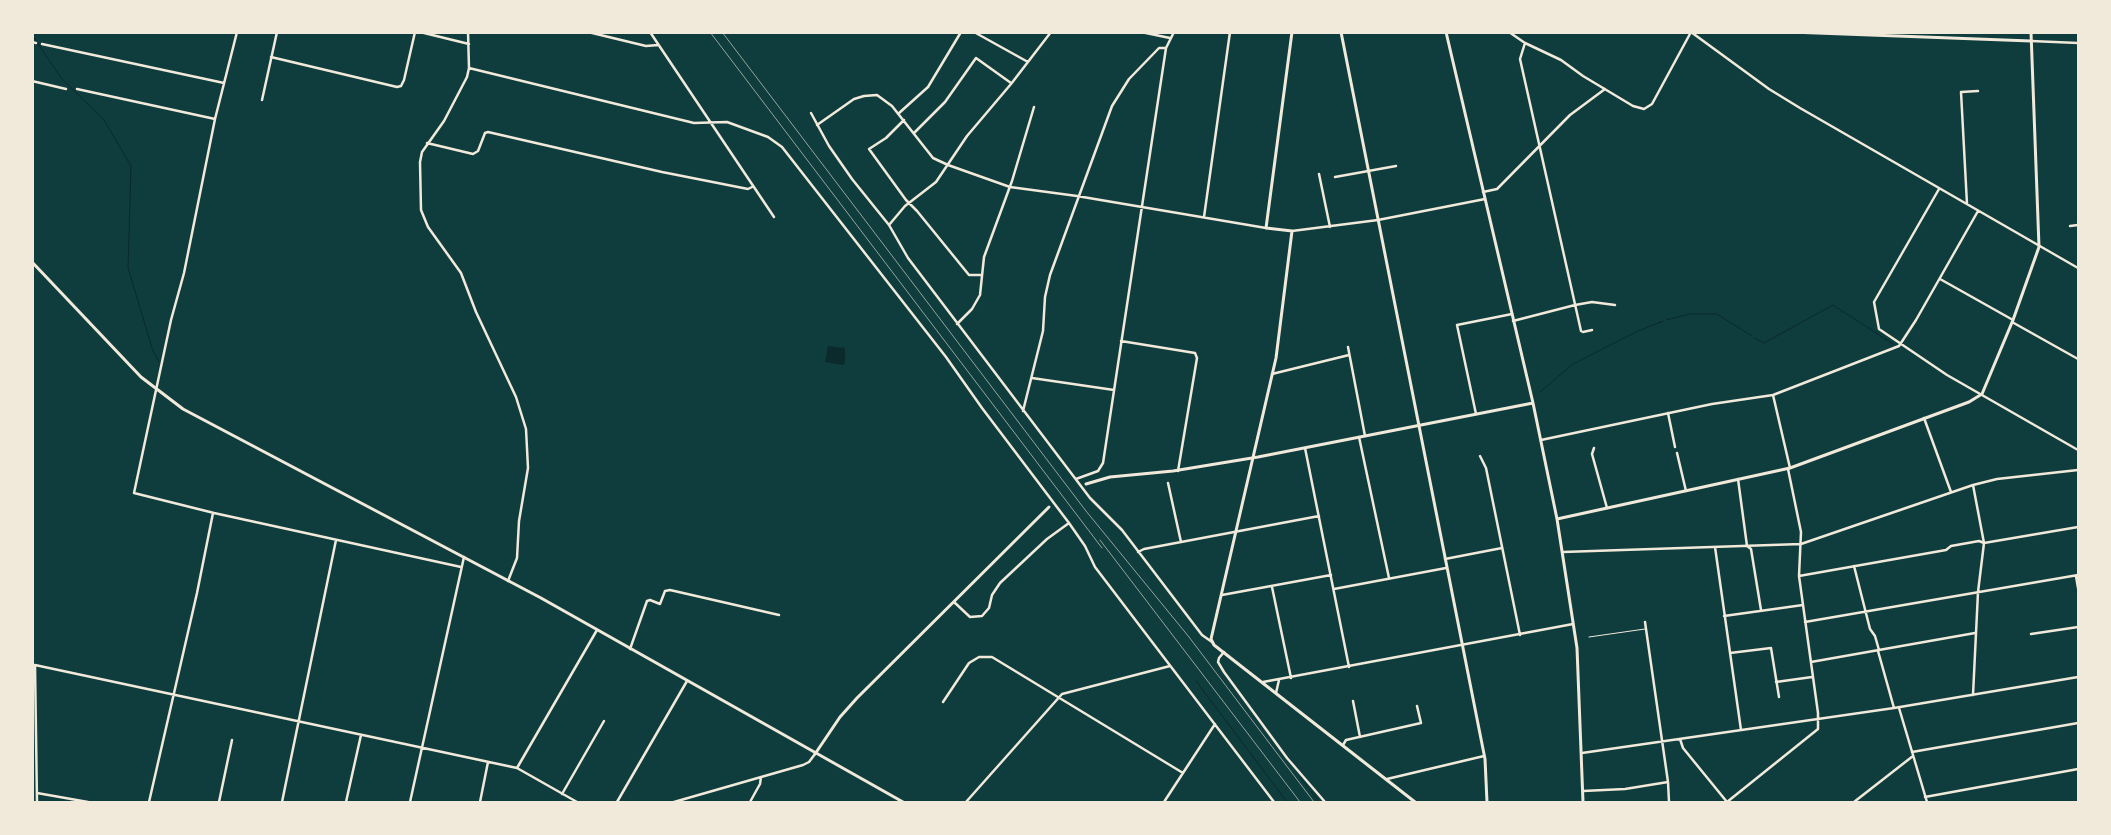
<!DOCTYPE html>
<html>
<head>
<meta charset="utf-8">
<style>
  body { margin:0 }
  #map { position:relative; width:2111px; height:835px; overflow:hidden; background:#0f3d3e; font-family:Overpass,sans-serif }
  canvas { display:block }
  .frame { position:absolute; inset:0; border:34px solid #f1e9da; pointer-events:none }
</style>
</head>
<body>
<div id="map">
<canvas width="2111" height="835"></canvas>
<div class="frame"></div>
</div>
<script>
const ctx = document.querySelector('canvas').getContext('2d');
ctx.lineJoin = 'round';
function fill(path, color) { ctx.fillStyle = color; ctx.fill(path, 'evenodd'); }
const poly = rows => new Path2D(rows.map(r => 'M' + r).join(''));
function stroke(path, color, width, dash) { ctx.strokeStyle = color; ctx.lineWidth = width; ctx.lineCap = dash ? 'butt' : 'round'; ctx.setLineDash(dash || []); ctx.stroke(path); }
fill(poly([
  [828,346,845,348,845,362,843,365,825,362]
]), '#0a2a2b');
stroke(poly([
  [32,35,62,79,104,120,131,166,128,268,153,351,159,362],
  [1666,320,1690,314,1717,314,1752,336],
  [1754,338,1764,343,1833,305,1893,344],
  [1540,392,1573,364,1638,331,1663,321],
  [1196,681,1287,802],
  [1300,777,1319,802]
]), '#0a2a2b', 1);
stroke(poly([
  [1589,637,1645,629]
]), '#f1e9da', 1);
stroke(poly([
  [237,32,215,119,184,273,171,320,134,493,214,513,461,567],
  [420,32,469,44],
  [468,32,469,68,467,77,444,121,422,152,420,162,421,210,428,227,461,273,476,312,516,397,526,429,528,468,519,521,517,558,508,581],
  [588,32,646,46,658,45],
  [650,32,774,217],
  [974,32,1028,62],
  [1141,32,1170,38],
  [1509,32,1525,43,1561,60,1583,76,1633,106,1644,109,1652,104,1691,32],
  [1691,32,1769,89,1800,108,2078,268],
  [2031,41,2078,43],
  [32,42,36,43],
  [1525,43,1520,59,1581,331,1583,332,1592,330],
  [42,44,224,83],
  [271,57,397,87,401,86,404,80,415,32],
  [469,68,694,123,727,122,768,137,782,147,946,357,982,408,1069,523,1085,546,1095,567,1274,802],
  [32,81,66,89],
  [77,89,215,119],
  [262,100,277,32],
  [811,113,829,146,852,179,889,225,908,258,1090,498,1122,530,1202,635,1212,642],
  [898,114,928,87,961,32],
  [904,120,886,138,869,149,906,200,917,211,969,275,981,275],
  [817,125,854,99,864,96,877,95,892,106,933,158,948,165,1010,187,1077,196,1266,228],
  [914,133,945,102,976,58,1011,83],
  [427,143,473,154,478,151,485,133,488,132,662,172,748,189,752,187],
  [1319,174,1330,227],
  [1335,177,1396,166],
  [1939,189,1874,302,1879,329,1947,375,2078,450],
  [1483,192,1497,189,1570,115,1605,89],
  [1967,204,1961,92,1978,91],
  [1204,217,1230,32],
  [889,225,905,206,936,182,967,136,1011,84,1051,32],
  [2070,226,2078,225],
  [1292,231,1378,220,1485,199],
  [1940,279,2013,320],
  [1513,321,1575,305,1592,302,1615,305],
  [2012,322,2078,359],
  [957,324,972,309,980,295,984,257,1012,181,1034,107],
  [1121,341,1195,353,1197,358,1178,471],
  [1348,347,1365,436],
  [1272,374,1349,355],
  [1032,378,1114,390],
  [1773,395,1790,468],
  [1023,411,1043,331,1045,297,1050,275,1112,106,1129,79,1159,48,1166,48,1174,32],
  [1668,413,1675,447],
  [1476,414,1457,325,1512,314],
  [1924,418,1951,492],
  [1359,437,1389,578],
  [1541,440,1712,404,1773,395,1899,346,1916,320,1978,211],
  [1305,448,1349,667],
  [1594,448,1592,454,1607,508],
  [1677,453,1686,491],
  [1480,456,1486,468,1520,635],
  [1076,479,1098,471,1103,463,1166,48],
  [1738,479,1747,546,1751,549,1761,610],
  [1168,483,1181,542],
  [1715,547,1741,730],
  [1138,552,1144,549,1319,516],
  [1563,552,1801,544,1973,485,1997,479,2078,470],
  [1445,559,1502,548],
  [1854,566,1870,629,1875,636,1879,650],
  [1799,576,1946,550,1951,546,1979,541,1984,543,2078,527],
  [2076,576,2078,588],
  [1272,587,1291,678],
  [1334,589,1446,568],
  [1222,595,1331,575],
  [954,602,970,617,982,616,989,608,992,595,1000,583,1047,539,1069,523],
  [1724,616,1803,605],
  [1645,622,1668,782,1669,802],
  [1805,622,2078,575],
  [2031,634,2078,627],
  [630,649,647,601,650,600,660,604,665,591,670,590,779,615],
  [1878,651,1894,708],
  [1224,652,1219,658,1218,662,1224,672,1287,758,1325,802],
  [1730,653,1771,648,1779,697],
  [1811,662,1975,633],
  [1263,682,1573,624],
  [1776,682,1812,677],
  [1276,693,1279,680],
  [1973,695,1978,592,1984,543,1973,485],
  [1353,701,1360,737],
  [943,702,969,663,979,657,992,657,1183,773],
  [1899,708,1927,802],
  [1680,739,1683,748,1727,802,1818,729,1818,713,1799,576,1801,532,1788,469],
  [1343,745,1346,740,1421,723,1417,706],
  [1912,752,2078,723],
  [1582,753,1894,708,2078,677],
  [517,768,597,630],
  [1387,779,1484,756],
  [1583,791,1625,789,1668,782],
  [37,793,88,802],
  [562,794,604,721],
  [1925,797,2078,769],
  [37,802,35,665,517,768,577,802],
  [149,802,197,593,213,513],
  [219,802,232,740],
  [282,802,336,540],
  [346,802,361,735],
  [410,802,464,557],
  [480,802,488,762],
  [617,802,687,681],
  [674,802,803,765,809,762,815,754],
  [750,802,760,784,761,777],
  [966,802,1062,694,1170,666],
  [1164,802,1215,724],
  [1854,802,1913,756]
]), '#f1e9da', 2.5);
stroke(poly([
  [1292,32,1266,228,1292,231,1276,358,1211,639,1214,645,1415,802],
  [1341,32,1485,759,1487,802],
  [1446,32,1533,403,1557,519,1577,648,1583,802],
  [1790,32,2031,41],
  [1086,484,1110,477,1173,471,1258,457,1533,403],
  [1557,519,1790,468,1969,402,1982,394,2013,320,2039,247,2031,32],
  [815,754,840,717,857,698,1049,507]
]), '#f1e9da', 3);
stroke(poly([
  [32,262,141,377,183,409,541,598,903,802]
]), '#f1e9da', 3);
stroke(poly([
  [710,32,1102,548],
  [722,32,1086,511,1189,637,1314,802],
  [1100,540,1300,802]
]), '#97a49c', 1);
</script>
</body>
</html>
